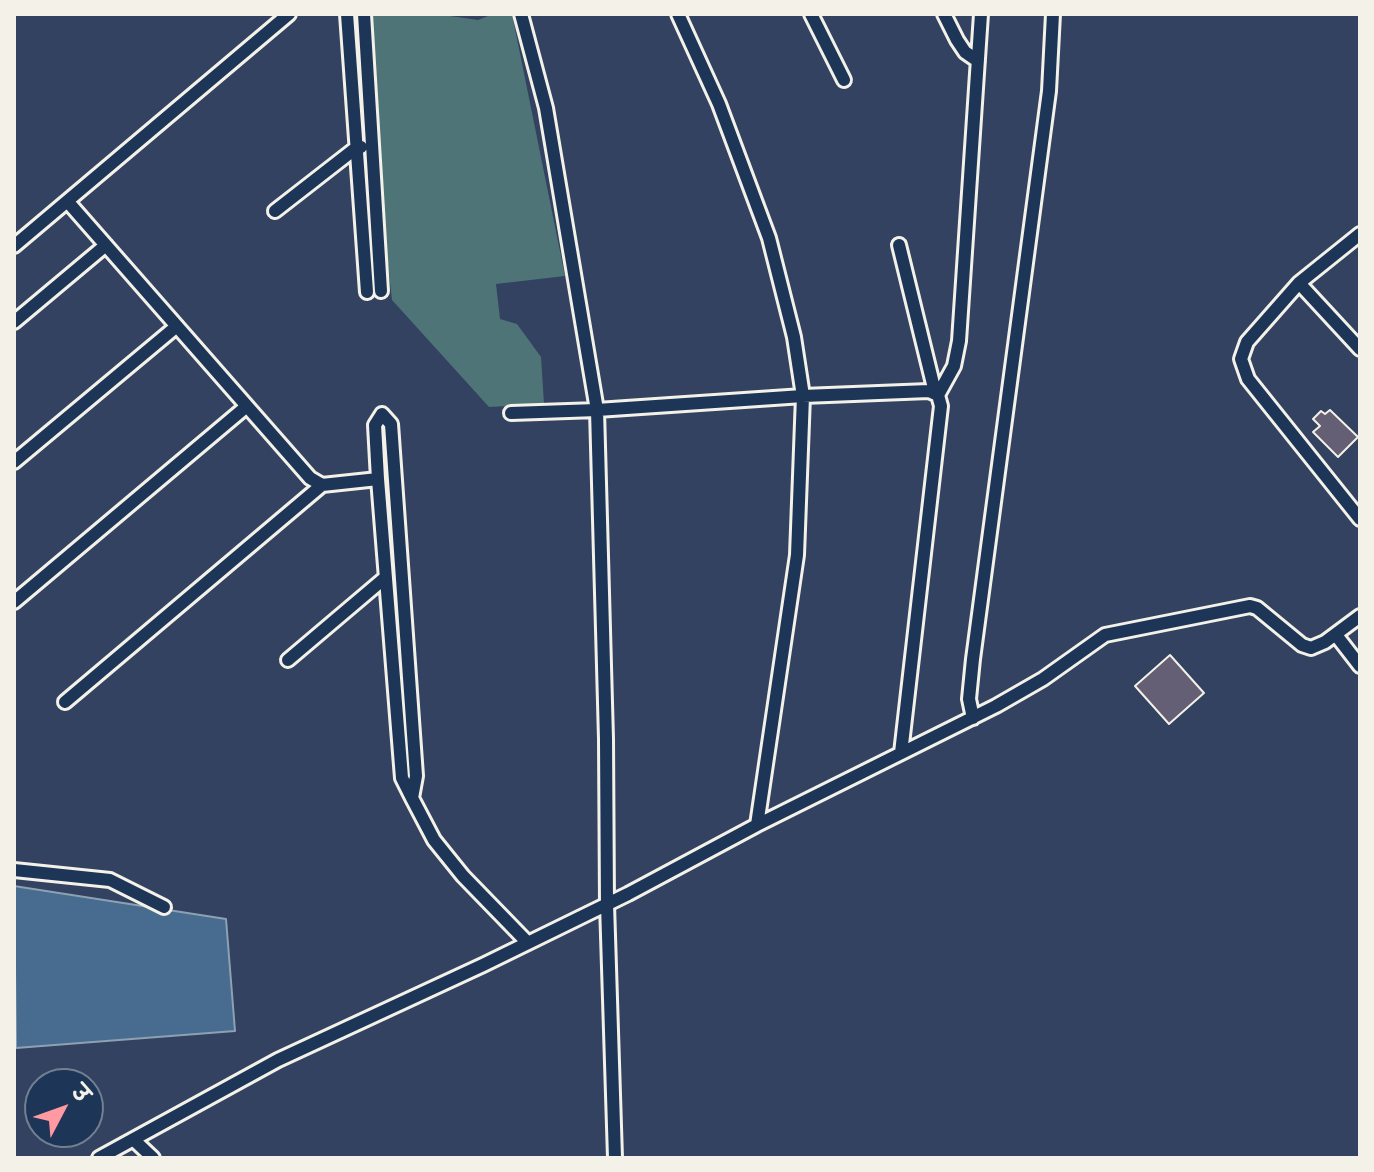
<!DOCTYPE html>
<html>
<head>
<meta charset="utf-8">
<style>
  body { margin:0 }
  #map { position:relative; width:1374px; height:1172px; overflow:hidden; background:#324260; font-family:Sriracha,"Playpen Sans Deva",sans-serif }
  canvas { display:block }
  .frame { position:absolute; inset:0; border:16px solid #f4f1e8; pointer-events:none }
  .north { position:absolute; left:24px; top:1068px; width:80px; height:80px; box-sizing:border-box; background:#1d3557; border:2px solid #738091; border-radius:50%; rotate:49deg; font-size:22px; font-weight:700; line-height:32px; text-align:center; color:#f4f1e8 }
  .north::after { content:''; display:block; margin:auto; width:28px; height:36px; background:#ff9aa2; clip-path:polygon(50% 0,100% 100%,50% 72%,0 100%) }
</style>
</head>
<body>
<div id="map">
<canvas width="1374" height="1172"></canvas>
<div class="frame"></div>
<div class="north">उ</div>
</div>
<script>
const ctx = document.querySelector('canvas').getContext('2d');
ctx.lineJoin = 'round';
function fill(path, color) { ctx.fillStyle = color; ctx.fill(path, 'evenodd'); }
const poly = rows => new Path2D(rows.map(r => 'M' + r).join(''));
function stroke(path, color, width, dash) { ctx.strokeStyle = color; ctx.lineWidth = width; ctx.lineCap = dash ? 'butt' : 'round'; ctx.setLineDash(dash || []); ctx.stroke(path); }
fill(poly([
  [371,14,436,14,478,20,493,14,512,14,565,276,496,284,500,319,517,324,541,357,544,404,489,407,392,300,377,162,374,48]
]), '#4e7477');
const water = poly([
  [14,886,226,919,235,1031,16,1048,14,886]
]);
fill(water, '#486c8f');
stroke(water, '#8da1b3', 2);
const building = poly([
  [1330,410,1358,437,1338,457,1313,432,1320,426,1313,419,1321,411,1325,414,1330,410],
  [1170,655,1204,693,1169,724,1135,686,1170,655]
]);
fill(building, '#645f74');
stroke(building, '#f4f1e8', 2);
const street = poly([
  [347,14,367,292],
  [364,14,381,291],
  [521,14,546,108,597,410,606,739,607,904,615,1158],
  [678,14,719,104,769,238,794,337,803,396,797,555,757,825],
  [811,14,844,80],
  [944,14,957,40,965,52,978,61],
  [68,202,310,478,322,485,378,479],
  [275,211,356,148,361,147],
  [1360,234,1299,283,1247,342,1241,359,1248,379,1360,519],
  [899,245,935,392],
  [14,246,289,14],
  [1299,283,1360,349],
  [14,322,106,245],
  [938,395,954,366,959,341,981,14],
  [511,413,597,410,803,396,929,391,938,395,941,406,901,753],
  [14,462,177,326],
  [14,602,247,406],
  [1336,635,1360,666],
  [288,660,386,577],
  [65,702,322,485],
  [973,718,969,699,973,659,1049,91,1053,14],
  [412,798,416,776,391,424,382,414,375,425,378,479,402,778,412,798,434,840,463,876,528,943],
  [14,870,110,880,164,907],
  [134,1140,153,1158],
  [99,1158,278,1060,483,965,628,894,757,825,996,706,1043,679,1105,635,1250,606,1257,608,1302,645,1311,648,1325,642,1360,616]
]);
stroke(street, '#f4f1e8', 18);
stroke(street, '#1d3557', 12);
</script>
</body>
</html>
